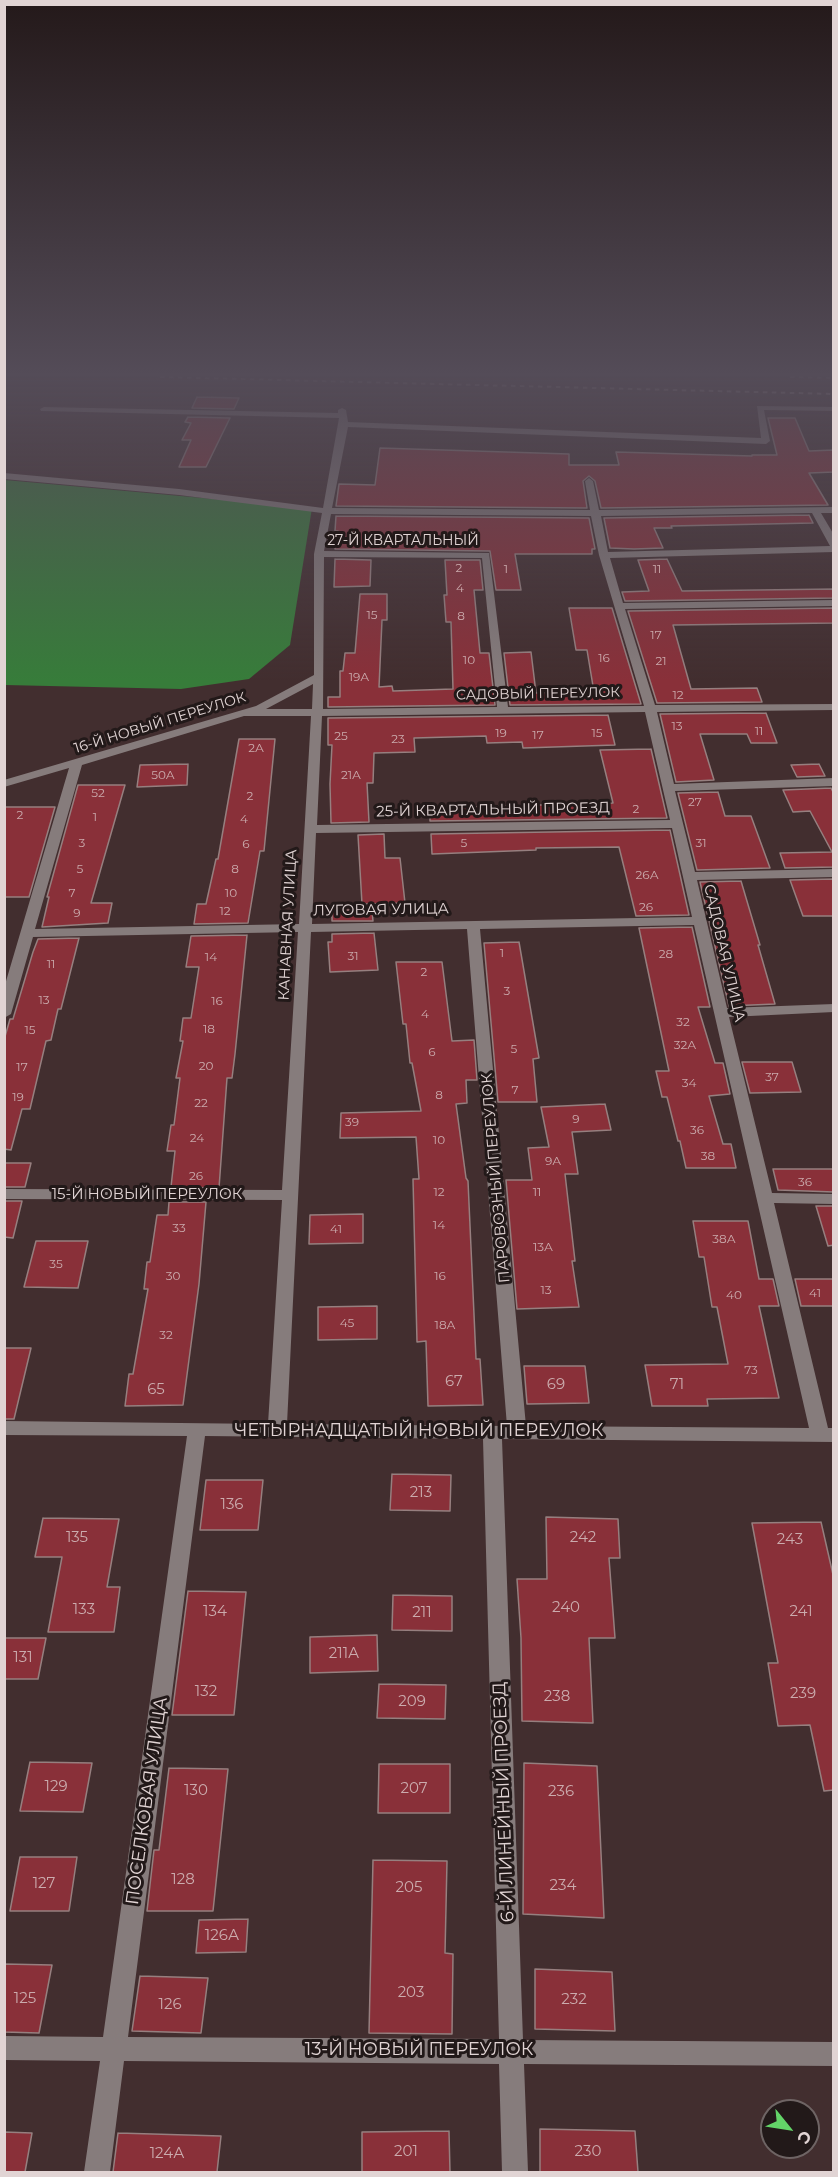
<!DOCTYPE html>
<html>
<head>
<meta charset="utf-8">
<style>
  body { margin:0 }
  #map { position:relative; width:838px; height:2177px; overflow:hidden; background:#422e2f; font-family:Montserrat,sans-serif }
  canvas { display:block }
  .frame { position:absolute; inset:0; border:6px solid #e1d4d4; pointer-events:none }
  .north { position:absolute; left:760px; top:2099px; width:60px; height:60px; box-sizing:border-box; background:#221919; border:2px solid #6e6464; border-radius:50%; rotate:120deg; font-size:16px; font-weight:700; line-height:24px; text-align:center; color:#e1d4d4 }
  .north::after { content:''; display:block; margin:auto; width:21px; height:27px; background:#63d468; clip-path:polygon(50% 0,100% 100%,50% 72%,0 100%) }
</style>
</head>
<body>
<div id="map">
<canvas width="838" height="2177"></canvas>
<div class="frame"></div>
<div class="north">С</div>
</div>
<script>
const ctx = document.querySelector('canvas').getContext('2d');
ctx.lineJoin = 'round';
function fill(path, color) { ctx.fillStyle = color; ctx.fill(path, 'evenodd'); }
const poly = rows => new Path2D(rows.map(r => 'M' + r).join(''));
function stroke(path, color, width, dash) { ctx.strokeStyle = color; ctx.lineWidth = width; ctx.lineCap = dash ? 'butt' : 'round'; ctx.setLineDash(dash || []); ctx.stroke(path); }
function write(font, color, halo, rows, align = 'center') {
  ctx.font = font + ' Montserrat,sans-serif'; ctx.lineWidth = 6; ctx.setLineDash([]); ctx.textBaseline = 'middle'; ctx.strokeStyle = halo; ctx.fillStyle = color; for (const [text, x, y, turn = 0] of rows) {
    ctx.save(); ctx.translate(x, y); ctx.rotate((+turn || 0) * Math.PI / 180); ctx.textAlign = isNaN(turn) ? turn : align; if (halo) ctx.strokeText(text, 0, 0); ctx.fillText(text, 0, 0); ctx.restore();
  }
}
fill(poly([
  [5,480,312,508,290,645,249,679,181,689,5,685]
]), '#377c3a');
const building = poly([
  [197,397,239,398,234,409,192,408,197,397],
  [188,417,230,418,206,467,179,467,191,440,182,440,191,423,185,422,188,417],
  [768,418,795,418,809,451,834,450,834,472,809,473,828,505,601,508,595,481,589,476,583,481,587,508,336,506,339,484,375,485,380,448,569,454,569,465,619,465,616,452,752,456,752,455,777,455,768,418],
  [809,515,813,523,671,526,672,528,654,528,663,548,634,549,610,548,604,518,809,515],
  [336,516,589,518,595,549,592,549,592,554,515,554,521,590,496,590,490,551,335,549,338,531,335,531,336,516],
  [335,559,371,560,370,586,334,587,335,559],
  [667,559,682,591,834,589,834,598,625,601,622,592,649,591,638,560,667,559],
  [445,560,480,560,483,590,474,590,480,653,489,653,495,705,328,707,328,697,340,697,340,671,343,671,345,653,355,653,360,594,387,594,387,620,382,620,379,687,392,686,393,691,453,689,451,622,446,622,444,595,447,595,445,560],
  [569,608,612,608,641,704,510,705,504,653,531,652,536,693,594,692,587,650,576,650,569,608],
  [834,608,834,623,673,625,691,689,757,688,762,702,657,703,628,611,834,608],
  [766,713,777,743,751,743,747,734,700,734,714,780,676,782,660,714,766,713],
  [608,715,615,745,523,748,522,742,487,743,486,736,414,738,415,752,374,753,373,783,367,783,369,822,331,823,330,784,332,745,328,745,328,718,608,715],
  [239,739,275,739,264,851,260,851,248,923,194,924,197,904,206,904,216,859,218,859,239,739],
  [651,749,667,818,430,821,430,808,613,803,600,750,651,749],
  [188,764,187,785,137,787,140,765,188,764],
  [819,764,825,776,797,777,791,765,819,764],
  [78,785,125,785,91,903,112,903,108,923,42,927,49,897,47,897,78,785],
  [831,788,834,794,834,867,785,868,780,853,832,852,810,811,793,812,783,790,831,788],
  [718,792,725,816,751,816,770,868,697,870,678,793,718,792],
  [4,807,55,807,29,897,4,897,4,807],
  [670,830,689,915,636,916,619,847,536,848,536,850,432,854,431,834,670,830],
  [384,834,385,858,400,858,405,903,362,904,358,835,384,834],
  [834,879,834,916,803,916,790,880,834,879],
  [741,881,760,945,758,945,775,1004,729,1006,700,882,741,881],
  [332,910,372,910,373,921,332,921,332,910],
  [692,927,710,1007,698,1007,715,1063,723,1063,730,1094,709,1096,723,1144,731,1144,736,1168,686,1168,680,1141,678,1141,667,1097,662,1097,656,1071,669,1071,639,928,692,927],
  [374,933,378,970,330,972,328,942,332,942,332,934,374,933],
  [247,935,235,1054,232,1078,227,1078,219,1188,171,1187,175,1151,167,1151,171,1125,174,1125,180,1078,176,1078,183,1041,180,1041,183,1018,191,1018,199,967,186,967,191,936,247,935],
  [79,938,61,1009,58,1009,51,1040,46,1041,30,1109,22,1109,11,1150,4,1149,4,1040,10,1019,13,1019,33,952,38,939,79,938],
  [519,942,539,1058,533,1059,537,1102,498,1102,484,943,519,942],
  [396,962,442,962,452,1041,474,1040,477,1080,466,1080,467,1103,456,1104,466,1178,468,1181,476,1359,480,1359,483,1405,428,1406,426,1341,417,1342,413,1179,419,1179,416,1137,340,1138,341,1113,421,1111,412,1063,410,1063,406,1024,403,1024,396,962],
  [742,1062,792,1062,801,1092,750,1093,742,1062],
  [605,1104,611,1130,572,1132,578,1174,565,1174,575,1261,572,1261,579,1307,517,1309,506,1180,532,1180,528,1148,549,1147,541,1107,605,1104],
  [4,1163,31,1163,25,1187,4,1187,4,1163],
  [773,1169,834,1169,834,1192,778,1190,773,1169],
  [4,1201,22,1201,13,1238,4,1237,4,1201],
  [169,1202,206,1202,199,1284,183,1405,125,1406,129,1374,133,1374,148,1289,144,1289,147,1262,150,1262,157,1215,168,1215,169,1202],
  [816,1206,834,1206,834,1245,828,1246,816,1206],
  [363,1214,363,1243,309,1244,310,1215,363,1214],
  [693,1221,748,1221,759,1279,773,1279,779,1306,759,1306,779,1398,707,1399,708,1406,652,1406,645,1365,728,1364,717,1307,712,1307,704,1257,699,1257,693,1221],
  [36,1241,88,1241,78,1288,24,1287,36,1241],
  [795,1279,834,1279,834,1306,801,1306,795,1279],
  [377,1306,377,1339,318,1340,318,1307,377,1306],
  [4,1348,31,1348,14,1419,4,1419,4,1348],
  [524,1366,585,1366,589,1403,527,1404,524,1366],
  [392,1474,451,1475,450,1511,390,1510,392,1474],
  [206,1480,263,1480,258,1530,200,1530,206,1480],
  [546,1517,618,1519,620,1558,609,1558,615,1638,589,1638,593,1723,522,1721,521,1638,517,1579,547,1579,546,1517],
  [43,1518,119,1519,107,1587,120,1587,114,1632,48,1632,62,1557,35,1557,43,1518],
  [821,1522,834,1579,834,1790,824,1791,810,1725,778,1726,768,1663,778,1663,752,1523,821,1522],
  [188,1591,246,1592,234,1715,172,1715,188,1591],
  [393,1595,452,1596,452,1631,392,1630,393,1595],
  [377,1635,378,1671,310,1673,310,1637,377,1635],
  [4,1638,46,1638,38,1679,4,1679,4,1638],
  [379,1684,446,1685,445,1719,377,1718,379,1684],
  [30,1762,92,1763,83,1812,20,1811,30,1762],
  [524,1763,597,1766,604,1918,523,1914,524,1763],
  [379,1764,450,1764,450,1813,378,1813,379,1764],
  [169,1768,228,1769,213,1911,147,1911,154,1850,159,1850,169,1768],
  [20,1857,77,1857,69,1911,10,1911,20,1857],
  [373,1860,447,1861,445,1953,453,1954,452,2034,369,2033,373,1860],
  [248,1919,246,1952,196,1953,199,1920,248,1919],
  [4,1964,52,1965,39,2033,4,2032,4,1964],
  [535,1969,612,1972,615,2031,535,2029,535,1969],
  [140,1976,208,1978,201,2033,132,2031,140,1976],
  [540,2129,635,2131,638,2172,540,2172,540,2129],
  [449,2131,450,2172,362,2172,362,2132,449,2131],
  [4,2132,32,2133,25,2172,4,2172,4,2132],
  [118,2133,221,2136,217,2172,113,2172,118,2133]
]);
fill(building, '#893039');
stroke(building, '#967f7f', 1.5);
fill(poly([
  [757,406,834,407,834,411,764,410,770,441,766,444,348,427,332,508,590,510,585,481,589,478,593,481,599,510,834,507,834,513,821,513,834,535,834,552,610,558,623,603,834,600,834,606,625,609,655,705,834,704,834,710,657,712,674,784,834,778,834,786,675,791,695,872,834,869,834,877,697,880,727,1008,834,1004,834,1012,729,1017,772,1193,834,1194,834,1204,774,1203,828,1428,834,1428,834,1442,502,1439,523,2040,834,2042,834,2066,524,2064,528,2172,502,2172,499,2064,124,2061,110,2172,84,2172,100,2061,4,2060,4,2036,103,2037,187,1436,4,1435,4,1421,268,1424,282,1200,4,1199,4,1189,282,1190,298,932,33,937,11,1014,4,1018,4,988,69,768,4,787,4,780,256,706,314,675,314,554,322,513,179,495,4,479,4,473,179,489,323,508,339,418,41,411,40,409,44,407,338,413,338,410,342,408,346,410,348,422,761,438,757,406],
  [812,513,830,546,608,552,601,516,812,513],
  [331,514,591,516,599,555,644,706,508,707,489,553,324,551,331,514],
  [324,557,482,558,497,707,323,709,324,557],
  [313,684,312,709,266,709,313,684],
  [645,712,670,820,317,825,322,716,645,712],
  [244,716,311,716,299,924,35,929,82,765,244,716],
  [672,828,692,917,312,924,316,833,672,828],
  [694,925,809,1428,526,1426,480,929,694,925],
  [467,929,507,1426,287,1424,311,932,467,929],
  [205,1436,483,1439,499,2039,128,2037,205,1436]
]), '#867c7c');
stroke(poly([
  [160,377,834,394],
  [790,377,834,378]
]), '#b3a4a4', 2, [4.5, 4.5]);
const sky = ctx.createLinearGradient(0, 0, 0, 681);
sky.addColorStop(0, '#24191a');
sky.addColorStop(0.55, '#544c58');
sky.addColorStop(1, '#544c5800');
ctx.fillStyle = sky;
ctx.fillRect(0, 0, 838, 681);
write('12px', '#cbabad', null, [
  ["2",459,568],
  ["1",506,569],
  ["11",657,569],
  ["4",460,588],
  ["15",372,615],
  ["8",461,616],
  ["17",656,635],
  ["16",604,658],
  ["10",469,660],
  ["21",661,661],
  ["19А",359,677],
  ["12",678,695],
  ["13",677,726],
  ["11",759,731],
  ["19",501,733],
  ["15",597,733],
  ["17",538,735],
  ["25",341,736],
  ["23",398,739],
  ["2А",256,748],
  ["50А",163,775],
  ["21А",351,775],
  ["52",98,793],
  ["2",250,796],
  ["27",695,802],
  ["2",636,809],
  ["2",20,815],
  ["1",95,817],
  ["4",244,819],
  ["3",82,843],
  ["5",464,843],
  ["31",701,843],
  ["6",246,844],
  ["5",80,869],
  ["8",235,869],
  ["26А",647,875],
  ["7",72,893],
  ["10",231,893],
  ["26",646,907],
  ["12",225,911],
  ["9",77,913],
  ["1",502,953],
  ["28",666,954],
  ["31",353,956],
  ["14",211,957],
  ["11",51,964],
  ["2",424,972],
  ["3",507,991],
  ["13",44,1000],
  ["16",217,1001],
  ["4",425,1014],
  ["32",683,1022],
  ["18",209,1029],
  ["15",30,1030],
  ["32А",685,1045],
  ["5",514,1049],
  ["6",432,1052],
  ["20",206,1066],
  ["17",22,1067],
  ["37",772,1077],
  ["34",689,1083],
  ["7",515,1090],
  ["8",439,1095],
  ["19",18,1097],
  ["22",201,1103],
  ["9",576,1119],
  ["39",352,1122],
  ["36",697,1130],
  ["24",197,1138],
  ["10",439,1140],
  ["38",708,1156],
  ["9А",553,1161],
  ["26",196,1176],
  ["36",805,1182],
  ["12",439,1192],
  ["11",537,1192],
  ["14",439,1225],
  ["33",179,1228],
  ["41",336,1229],
  ["38А",724,1239],
  ["13А",543,1247],
  ["35",56,1264],
  ["30",173,1276],
  ["16",440,1276],
  ["13",546,1290],
  ["41",815,1293],
  ["40",734,1295],
  ["45",347,1323],
  ["18А",445,1325],
  ["32",166,1335],
  ["73",751,1370]
]);
write('14px', '#e1d4d4', '#221919', [
  ["27-Й КВАРТАЛЬНЫЙ",403,541],
  ["САДОВЫЙ ПЕРЕУЛОК",538,694,-1],
  ["16-Й НОВЫЙ ПЕРЕУЛОК",160,723,-17]
]);
write('15px', '#e1d4d4', '#221919', [
  ["25-Й КВАРТАЛЬНЫЙ ПРОЕЗД",493,810,-1],
  ["ЛУГОВАЯ УЛИЦА",381,910,-1],
  ["КАНАВНАЯ УЛИЦА",288,925,-87],
  ["САДОВАЯ УЛИЦА",724,953,77],
  ["ПАРОВОЗНЫЙ ПЕРЕУЛОК",496,1178,-95],
  ["15-Й НОВЫЙ ПЕРЕУЛОК",147,1195]
]);
write('15px', '#cbabad', null, [
  ["67",454,1382],
  ["69",556,1385],
  ["71",677,1385],
  ["65",156,1390],
  ["213",421,1493],
  ["136",232,1505],
  ["135",77,1538],
  ["242",583,1538],
  ["243",790,1540],
  ["240",566,1608],
  ["133",84,1610],
  ["134",215,1612],
  ["241",801,1612],
  ["211",422,1613],
  ["211А",344,1654],
  ["131",23,1658],
  ["132",206,1692],
  ["239",803,1694],
  ["238",557,1697],
  ["209",412,1702],
  ["129",56,1787],
  ["207",414,1789],
  ["130",196,1791],
  ["236",561,1792],
  ["128",183,1880],
  ["127",44,1884],
  ["234",563,1886],
  ["205",409,1888],
  ["126А",222,1936],
  ["203",411,1993],
  ["125",25,1999],
  ["232",574,2000],
  ["126",170,2005],
  ["201",406,2152],
  ["230",588,2152],
  ["124А",167,2154]
]);
write('18px', '#e1d4d4', '#221919', [
  ["ЧЕТЫРНАДЦАТЫЙ НОВЫЙ ПЕРЕУЛОК",419,1431],
  ["ПОСЕЛКОВАЯ УЛИЦА",147,1801,-82],
  ["6-Й ЛИНЕЙНЫЙ ПРОЕЗД",504,1802,-92],
  ["13-Й НОВЫЙ ПЕРЕУЛОК",419,2050]
]);
</script>
</body>
</html>
